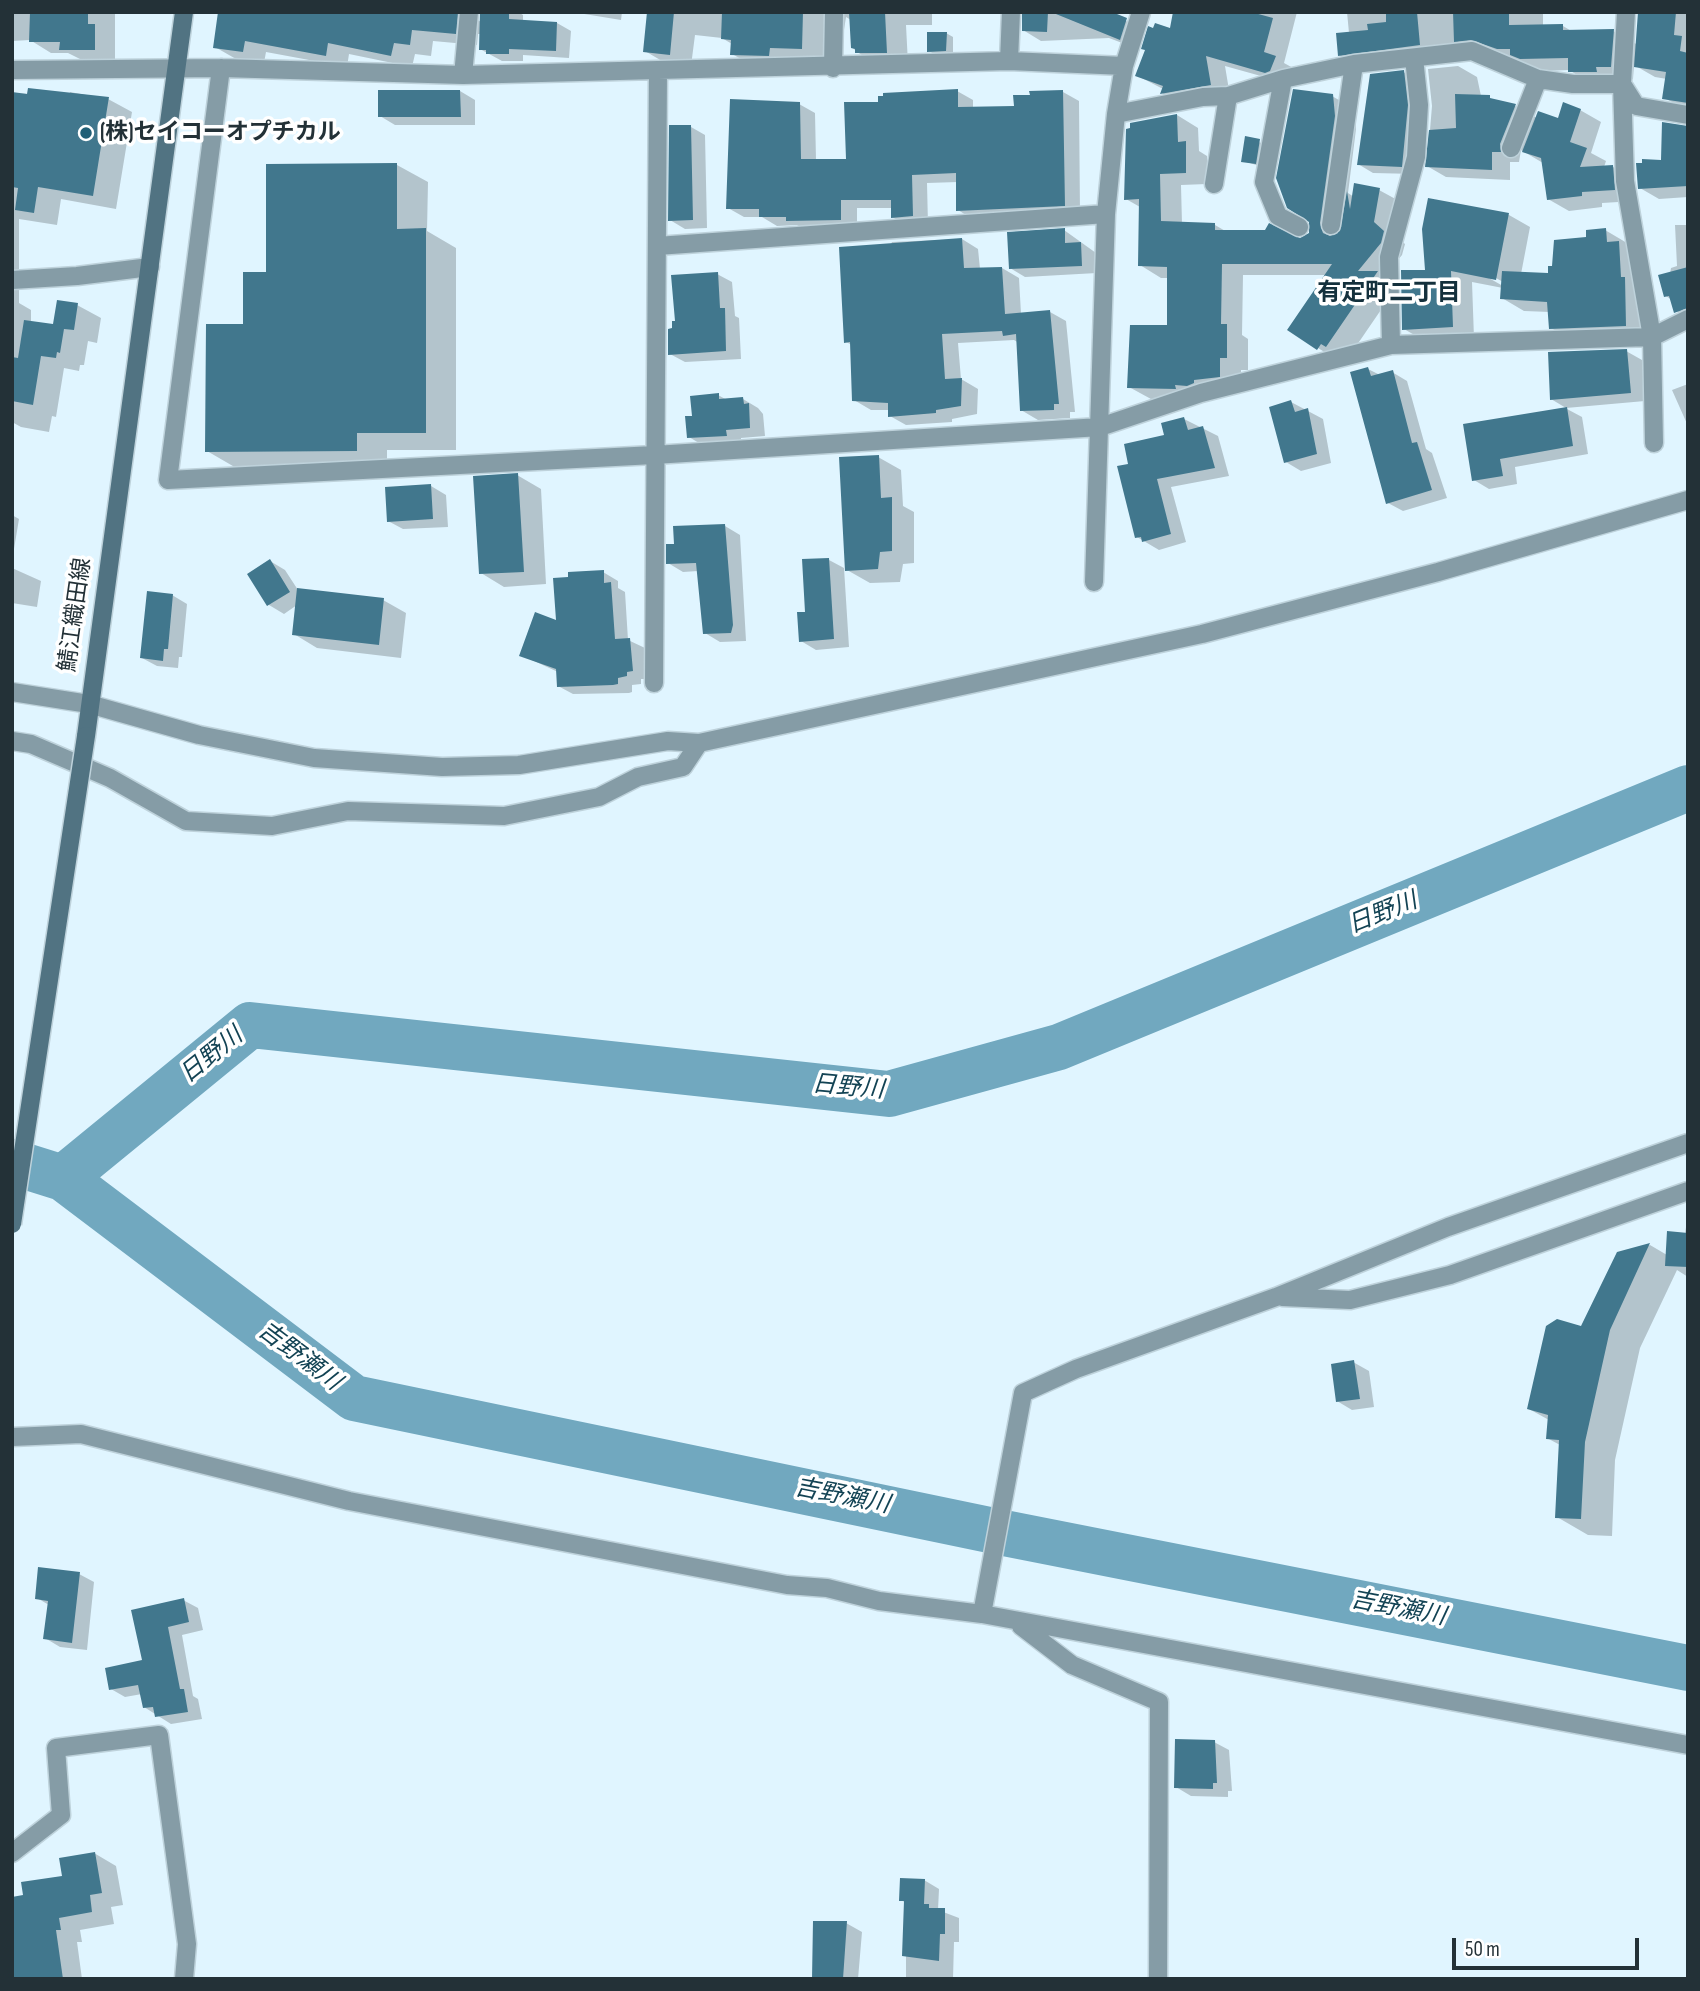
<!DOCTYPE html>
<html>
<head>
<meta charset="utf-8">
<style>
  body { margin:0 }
  #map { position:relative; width:1700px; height:1991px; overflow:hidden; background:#e0f5ff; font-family:"Sofia Sans Condensed",sans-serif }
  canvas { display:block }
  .frame { position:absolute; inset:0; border:14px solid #233137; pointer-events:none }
  .scale { position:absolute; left:1452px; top:1938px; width:187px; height:32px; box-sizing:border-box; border:4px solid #233137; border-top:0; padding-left:9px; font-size:21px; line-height:24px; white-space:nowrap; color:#233137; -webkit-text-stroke:5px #fff; paint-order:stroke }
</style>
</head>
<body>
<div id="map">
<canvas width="1700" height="1991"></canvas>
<div class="frame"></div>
<div class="scale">50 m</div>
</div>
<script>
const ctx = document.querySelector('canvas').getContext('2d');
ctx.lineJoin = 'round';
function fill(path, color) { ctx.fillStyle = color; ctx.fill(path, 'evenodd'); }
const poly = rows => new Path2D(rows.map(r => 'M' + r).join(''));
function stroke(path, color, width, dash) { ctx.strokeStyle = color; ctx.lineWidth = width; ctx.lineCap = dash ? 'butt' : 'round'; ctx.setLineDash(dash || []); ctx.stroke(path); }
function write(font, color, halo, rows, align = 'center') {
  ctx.font = font + ' "Sofia Sans Condensed","Noto Sans JP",sans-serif'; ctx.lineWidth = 7; ctx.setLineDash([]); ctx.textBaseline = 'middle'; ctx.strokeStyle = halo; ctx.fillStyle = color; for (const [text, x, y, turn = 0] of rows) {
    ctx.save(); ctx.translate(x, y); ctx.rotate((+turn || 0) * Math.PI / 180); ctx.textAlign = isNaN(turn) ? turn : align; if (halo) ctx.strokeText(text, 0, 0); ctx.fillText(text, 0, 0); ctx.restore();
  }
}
fill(poly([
  [12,12,115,12,115,61,82,60,68,53,51,53,30,40,12,41],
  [220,12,464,12,481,22,481,12,518,12,523,15,523,22,557,23,571,31,569,58,523,55,523,61,502,61,480,49,481,34,478,34,477,45,433,41,431,56,415,54,412,67,349,54,347,67,266,52,264,63,236,59,215,47],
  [572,12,622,12,621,20],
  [649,12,932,12,932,25,906,25,908,64,879,65,857,52,852,47,851,20,846,17,844,30,824,30,823,61,754,66,732,54,732,44,722,38,695,35,691,66,667,64,645,51],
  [1023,12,1117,12,1116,16,1144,30,1138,49,1109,38,1041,41,1023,30],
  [1175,12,1297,12,1284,63,1295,69,1286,83,1225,66,1230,96,1182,104,1162,93,1163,89,1138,76,1171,30],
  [1347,12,1543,12,1543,26,1563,26,1573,32,1613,31,1638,45,1640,12,1688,12,1688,110,1664,98,1667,79,1655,77,1634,65,1633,79,1592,84,1569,70,1544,71,1495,52,1362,68,1339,55,1349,33],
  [946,33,953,37,953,54,936,55,929,51],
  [1458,66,1477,77,1481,96,1515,106,1537,118,1559,120,1580,110,1601,122,1591,153,1606,161,1604,167,1613,167,1633,178,1635,201,1602,203,1602,207,1569,211,1548,199,1543,163,1521,150,1519,162,1510,162,1510,180,1446,177,1427,166,1432,106,1428,69],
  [1403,72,1419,80,1416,174,1373,173,1358,164],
  [460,91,475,100,475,125,395,125,380,116],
  [957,91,973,100,973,109,1016,108,1063,92,1079,101,1080,214,974,220,958,210,958,182,927,183,928,225,908,226,892,217,892,208,857,208,857,228,804,229,797,225,777,226,762,217,744,217,728,208,799,104,815,113,816,160,848,161,880,103],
  [70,92,108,99,132,112,116,209,61,199,57,225,19,219,19,303,31,310,31,323,54,326,77,305,101,318,97,343,88,341,84,365,80,365,79,371,64,368,56,417,52,416,49,432,21,427,12,422,12,93,69,96],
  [1332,96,1354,109,1356,129,1348,193,1354,197,1379,190,1401,202,1395,236,1405,244,1402,255,1384,277,1398,285,1348,358,1339,361,1318,348,1327,275,1243,275,1242,335,1248,339,1248,370,1241,370,1241,388,1197,400,1151,399,1129,387,1169,327,1169,278,1161,278,1140,265,1140,207,1126,199,1177,115,1198,128,1199,151,1207,156,1207,184,1181,185,1182,224,1215,225,1227,232,1300,240,1310,234],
  [691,127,705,135,707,228,685,229,670,220],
  [1688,127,1688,197,1659,199,1640,188],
  [1247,138,1267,145,1263,167,1243,161],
  [268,165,397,165,428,182,427,231,456,248,456,450,387,450,387,467,238,469,207,451,245,326,268,273],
  [1430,200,1509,215,1530,227,1521,274,1550,275,1588,239,1605,230,1627,243,1628,248,1641,256,1647,338,1573,340,1551,328,1550,312,1524,311,1502,298,1503,288,1472,282,1474,338,1425,341,1404,329,1427,271],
  [1489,274,1503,282,1503,286,1487,277],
  [1675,225,1688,225,1688,317,1675,310,1672,300,1666,296,1671,268,1677,266],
  [1064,230,1096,253,1097,273,1025,277,1010,268],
  [962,239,978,249,980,269,1002,268,1019,278,1021,314,1050,312,1066,321,1075,412,1070,412,1070,418,1038,420,1021,410,1019,343,1014,340,958,343,961,379,978,389,977,414,952,419,952,422,906,425,890,416,890,410,871,410,854,400,852,345,846,342,892,242],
  [717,274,732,282,735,316,739,318,741,359,685,362,670,354,674,330],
  [1626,351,1642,360,1645,401,1566,408,1551,399],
  [1368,369,1380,375,1392,372,1407,381,1426,449,1432,453,1447,498,1403,511,1388,503],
  [1688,384,1688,426,1672,390],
  [718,395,727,400,743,399,758,408,763,414,765,436,741,438,741,444,704,446,689,437,693,417],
  [1291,402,1323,419,1331,463,1301,471,1286,462],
  [1567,409,1582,417,1588,454,1515,467,1517,484,1489,489,1474,480,1465,425],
  [1184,419,1218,436,1229,476,1171,487,1186,542,1159,550,1137,537,1130,465],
  [878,457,901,470,903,506,914,512,914,563,903,564,900,582,870,583,847,570],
  [517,475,541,489,546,584,504,587,481,573],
  [431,486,446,495,448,527,403,529,388,521],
  [12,515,19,519,12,561],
  [725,526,740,535,746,641,720,642,705,633,698,571,683,572,668,563,676,546],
  [829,560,844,568,849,647,816,650,801,641,806,613],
  [270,561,285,570,298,590,383,600,406,613,401,658,317,648,294,634,297,605,284,614,269,605,249,574],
  [12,568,41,581,37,607,12,603],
  [603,572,618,581,618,588,625,592,628,640,645,648,647,679,641,679,641,684,632,685,632,692,629,693,573,694,558,686,558,672,521,655,558,623],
  [172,595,187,604,182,657,179,657,178,668,157,666,142,658],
  [1686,1227,1688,1277,1677,1270,1640,1348,1615,1460,1612,1536,1588,1535,1557,1517,1560,1445,1547,1438,1549,1420,1529,1409,1582,1328,1618,1254,1650,1245,1667,1255,1685,1234],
  [1353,1362,1369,1371,1374,1407,1352,1410,1337,1401],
  [79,1574,94,1582,87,1650,60,1647,45,1638,49,1605,37,1598],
  [183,1600,198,1608,203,1630,182,1635,193,1696,198,1699,202,1719,171,1724,144,1707,142,1694,125,1697,111,1689,145,1662],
  [1214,1742,1229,1750,1232,1791,1228,1791,1228,1797,1191,1796,1176,1787],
  [94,1853,116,1866,123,1905,111,1907,114,1924,80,1930,82,1942,77,1942,82,1979,12,1979,25,1897,64,1877],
  [924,1880,939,1889,938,1910,959,1918,959,1942,954,1942,953,1979,906,1979,906,1903,901,1900],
  [846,1923,862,1932,858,1979,813,1979]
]), '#0003');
stroke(poly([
  [12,1162,63,1178,354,1398,999,1532,1688,1668],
  [63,1178,250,1025,889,1094,1059,1047,1688,788]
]), '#71a8bf', 46);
fill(poly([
  [30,12,88,12,88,24,95,24,95,50,59,50,60,42,29,42],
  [218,12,458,12,456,34,412,30,410,45,394,43,391,56,328,43,326,56,245,41,243,52,213,48],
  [480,12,509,12,509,19,557,22,556,51,509,49,509,54,486,54,486,50,479,50],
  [647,12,674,12,670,55,643,52],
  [722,12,803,12,802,49,770,48,769,56,730,55,731,40,721,39],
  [849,12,885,12,887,53,855,53,855,49,851,48],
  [1022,12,1048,12,1047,32,1022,31],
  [1051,12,1112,12,1127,18,1120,40],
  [1173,12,1251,12,1273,18,1264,52,1276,56,1270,71,1265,73,1206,56,1211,85,1160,94,1163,86,1135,76,1145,50,1141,49,1148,26,1153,28,1155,23,1170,28],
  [1386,12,1417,12,1420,45,1338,56,1336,33,1368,30,1367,24,1386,22],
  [1453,12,1509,12,1509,25,1563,24,1563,30,1614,29,1611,67,1596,67,1597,72,1568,72,1568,58,1520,59,1510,55,1510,49,1497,49,1471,40,1454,42],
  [1638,12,1676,12,1674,35,1682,36,1680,51,1688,53,1688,103,1662,99,1666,72,1634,67],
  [927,32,947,32,946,51,927,52],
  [1404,70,1408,105,1402,167,1357,165,1370,74],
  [28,88,109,97,93,196,38,187,34,213,15,210,18,188,12,187,12,92,27,94],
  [958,89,958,107,1014,106,1013,95,1030,95,1029,91,1063,90,1065,206,956,211,956,173,912,175,913,216,891,218,891,200,841,200,841,220,786,221,786,217,759,217,759,209,726,209,730,99,800,102,801,159,846,159,844,102,878,102,878,96,883,96,883,93],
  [1293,89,1333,94,1335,116,1320,223,1323,233,1330,236,1340,231,1347,191,1350,209,1354,183,1380,188,1374,222,1384,231,1381,243,1358,271,1378,271,1326,347,1321,344,1317,350,1287,330,1332,264,1222,264,1221,324,1227,324,1227,358,1220,358,1220,377,1194,380,1194,383,1187,386,1175,385,1176,389,1127,388,1130,325,1167,325,1167,267,1138,266,1139,199,1124,200,1126,129,1130,128,1130,123,1177,114,1178,142,1186,141,1186,173,1160,174,1161,221,1215,223,1215,230,1265,230,1269,223,1300,238,1309,233,1309,222,1287,208,1276,178],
  [378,90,460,90,461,117,378,117],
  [1455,94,1490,95,1490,98,1516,104,1500,144,1501,152,1492,152,1492,170,1425,167,1429,130,1456,128],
  [1563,102,1581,109,1570,142,1587,148,1580,167,1613,165,1615,190,1582,192,1582,196,1547,200,1541,158,1522,152,1538,111,1558,118],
  [1662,122,1688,126,1688,186,1638,189,1636,163,1642,163,1642,159,1661,160],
  [669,125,691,125,693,220,668,221],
  [1245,136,1260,139,1256,164,1241,162],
  [397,163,397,229,426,228,426,433,357,433,357,451,205,452,206,324,243,324,243,272,266,272,266,164],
  [1428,198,1509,213,1496,280,1451,271,1453,327,1402,330,1401,270,1425,270,1422,229],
  [1065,228,1065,243,1081,242,1082,266,1009,269,1007,232],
  [1606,228,1607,242,1619,241,1621,277,1625,277,1626,326,1549,329,1547,302,1500,299,1502,271,1548,273,1548,266,1552,266,1554,240,1586,237,1586,230],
  [962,238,964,268,1002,267,1005,314,1050,310,1059,404,1054,404,1054,410,1020,411,1016,334,1003,336,1002,331,942,334,945,379,962,378,961,406,936,410,936,413,888,417,888,403,852,401,850,342,844,343,839,247],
  [1688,267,1688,308,1674,313,1669,296,1664,297,1658,275],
  [718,272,720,308,725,308,726,351,668,355,668,329,672,328,672,321,675,321,671,275],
  [57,300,78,303,74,330,64,329,60,353,57,352,56,358,41,356,33,405,12,401,12,357,18,358,24,320,53,324],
  [1627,349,1631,393,1550,400,1548,352],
  [1368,367,1371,376,1393,370,1412,443,1417,442,1432,490,1386,504,1350,372],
  [719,393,719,399,743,397,744,404,749,403,750,428,726,430,727,436,687,438,685,416,692,416,690,396],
  [1291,400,1295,412,1308,408,1317,454,1284,463,1269,407],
  [1567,407,1573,446,1500,459,1503,476,1472,481,1463,424],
  [1184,417,1188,430,1203,426,1215,468,1157,479,1171,534,1142,542,1141,537,1135,538,1117,466,1128,464,1124,444,1164,435,1161,423],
  [879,455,881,498,892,497,892,551,880,552,878,569,845,571,839,457],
  [518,473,524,572,479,574,473,476],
  [431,484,433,519,387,522,385,487],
  [725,524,733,625,731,633,703,634,696,563,666,564,666,544,674,544,673,526],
  [829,558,834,639,799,642,797,612,805,612,802,559],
  [270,559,290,592,267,606,247,574],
  [604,570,604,583,611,582,615,639,630,638,633,671,627,672,627,676,618,678,618,684,613,685,557,687,556,669,519,656,535,612,556,620,553,578,568,577,568,572],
  [297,588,384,598,379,645,292,635],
  [147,591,173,594,168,649,164,649,163,661,140,658],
  [1667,1231,1688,1233,1688,1267,1665,1266],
  [1650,1243,1610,1330,1585,1442,1581,1519,1555,1518,1559,1440,1546,1439,1548,1415,1527,1409,1546,1326,1557,1319,1581,1326,1617,1252],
  [1354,1360,1360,1399,1336,1402,1331,1364],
  [38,1567,80,1572,72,1643,43,1639,48,1601,35,1599],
  [184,1598,189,1622,168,1627,180,1689,184,1689,188,1712,155,1717,153,1707,143,1708,138,1685,109,1690,105,1668,142,1660,131,1610],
  [1175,1739,1215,1740,1217,1783,1213,1783,1213,1789,1174,1788],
  [95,1852,102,1893,90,1895,92,1912,59,1918,61,1930,56,1930,63,1979,12,1979,12,1897,23,1895,21,1882,62,1876,59,1858],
  [900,1878,925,1879,924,1904,929,1904,929,1908,945,1908,945,1934,940,1934,939,1961,902,1956,904,1901,899,1901],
  [813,1921,847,1921,843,1979,812,1979]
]), '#41778d');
const street = poly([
  [1626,12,1622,84,1625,181,1652,337,1654,443],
  [1009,61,1011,12],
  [221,68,168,480,654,455,1100,427,1201,393,1391,345,1652,337,1688,319],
  [833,68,834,12],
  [12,70,221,68,463,75,1009,61,1124,66],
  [463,75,469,12],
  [1283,79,1264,182,1278,216,1299,227],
  [1624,87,1636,106,1688,115],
  [1116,114,1203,97,1228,96,1283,79,1354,64,1472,51,1538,79,1573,84,1622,84],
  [1511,148,1538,79],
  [1214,184,1228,96],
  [1331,225,1354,64],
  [657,246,1106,214],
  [12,280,77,276,150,267],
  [1391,345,1389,257,1416,157,1419,105,1414,58],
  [1094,582,1106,214,1116,114,1124,66,1141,12],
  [654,683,658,71],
  [12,692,89,704,199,735,314,758,442,767,519,765,668,741,699,743,1202,634,1438,572,1688,500],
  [12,741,31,744,110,778,186,821,272,826,348,811,504,816,599,797,638,777,683,767,699,743],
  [1282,1297,1350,1300,1450,1275,1688,1191],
  [12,1437,81,1434,349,1501,787,1585,827,1588,879,1601,982,1614,1688,1745],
  [982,1614,1023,1393,1076,1369,1276,1297,1448,1227,1688,1143],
  [1021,1626,1072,1665,1159,1702,1158,1979],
  [12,1853,61,1815,56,1748,159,1735,187,1944,184,1979]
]);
const secondary = poly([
  [86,736,184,12]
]);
stroke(street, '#bed2db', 21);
stroke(secondary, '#bed2db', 21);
stroke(street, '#859ca6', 18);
stroke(secondary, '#517382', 18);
const secondaryBridge = poly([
  [12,1224,86,736]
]);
stroke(secondaryBridge, '#bed2db', 21, []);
stroke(secondaryBridge, '#517382', 18);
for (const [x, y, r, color] of [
  [86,133,7,"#215f76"]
]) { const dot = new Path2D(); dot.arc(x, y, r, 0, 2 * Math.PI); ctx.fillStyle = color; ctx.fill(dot); stroke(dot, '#fff', 2.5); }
write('bold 23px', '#233137', '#fff', [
  ["(株)セイコーオプチカル",100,133]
], 'left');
write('23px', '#233137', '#fff', [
  ["鯖江織田線",76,615,-82]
]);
write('bold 24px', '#14303c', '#fff', [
  ["有定町二丁目",1389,294]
]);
write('italic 24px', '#134354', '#fff', [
  ["日野川",1383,914,-22],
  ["日野川",212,1056,-39],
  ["日野川",848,1088,5],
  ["吉野瀬川",299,1357,37],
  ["吉野瀬川",842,1497,11],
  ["吉野瀬川",1398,1609,11]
]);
</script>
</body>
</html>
